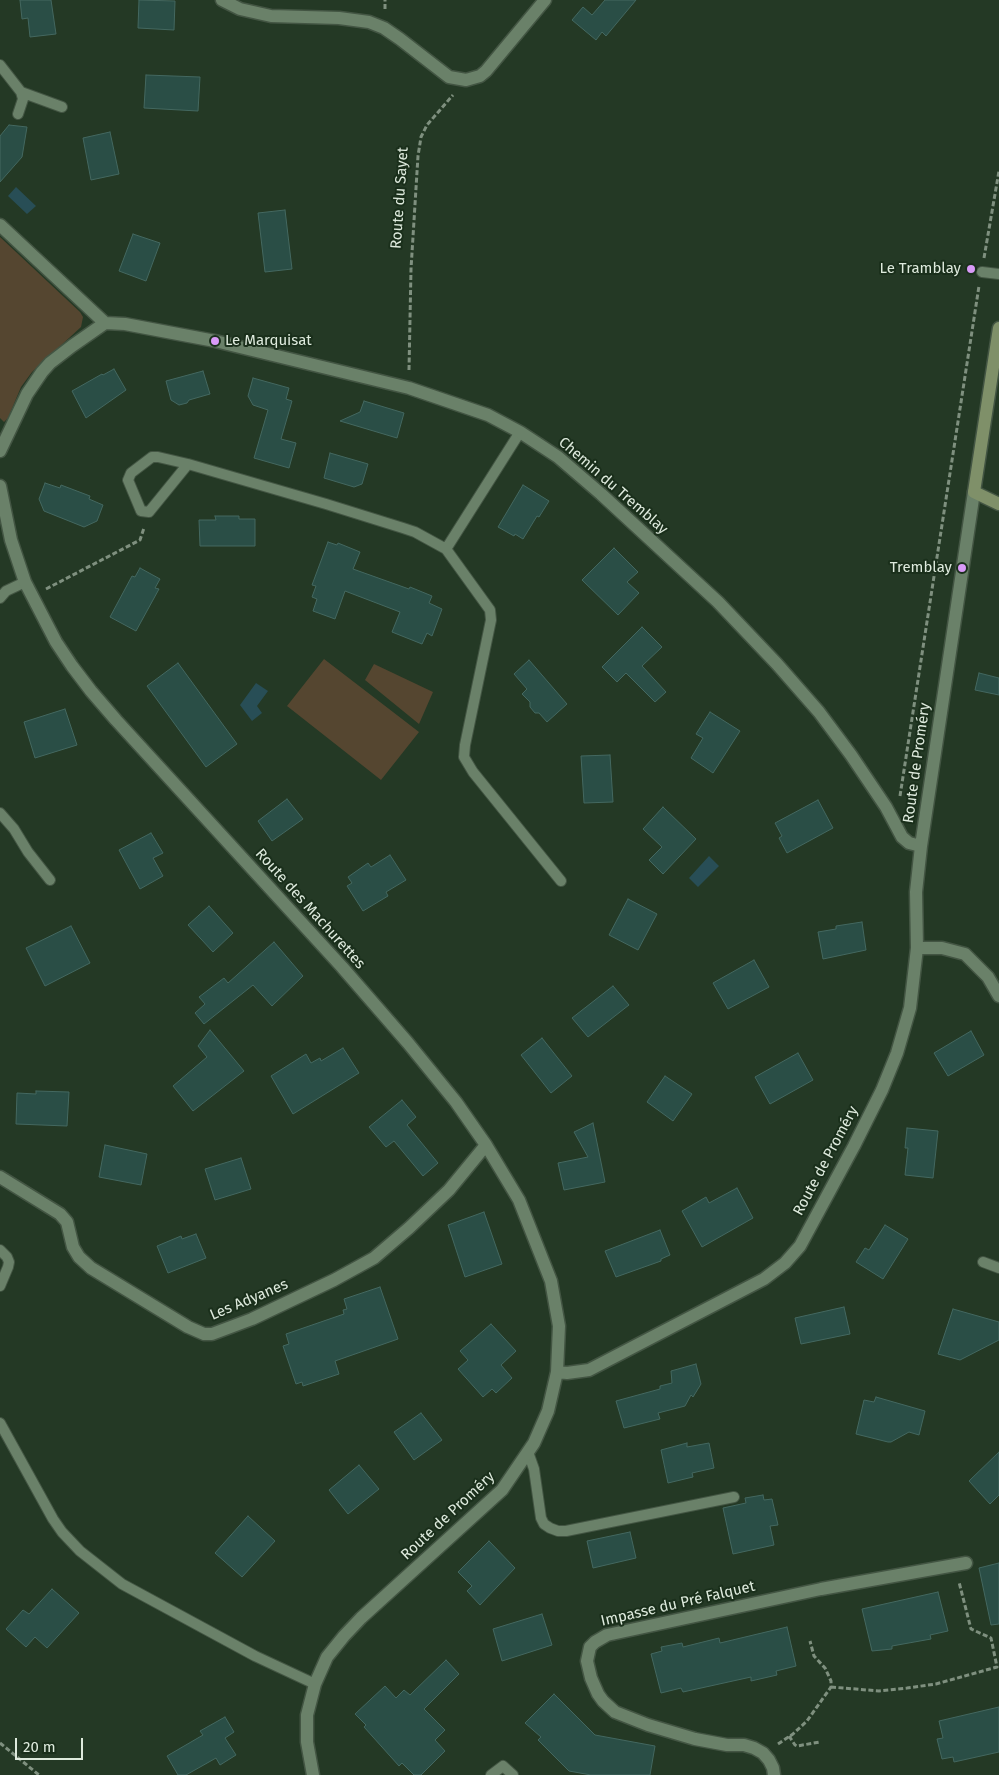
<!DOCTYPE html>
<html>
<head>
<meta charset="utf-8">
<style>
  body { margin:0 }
  #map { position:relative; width:999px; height:1775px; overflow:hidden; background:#243925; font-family:"Fira Sans",sans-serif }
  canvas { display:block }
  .scale { position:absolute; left:15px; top:1738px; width:68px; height:22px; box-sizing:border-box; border:2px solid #deeadd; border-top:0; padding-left:6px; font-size:15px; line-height:18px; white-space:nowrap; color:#deeadd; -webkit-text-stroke:4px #1a2f1b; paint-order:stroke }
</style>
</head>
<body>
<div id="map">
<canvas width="999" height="1775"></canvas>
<div class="scale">20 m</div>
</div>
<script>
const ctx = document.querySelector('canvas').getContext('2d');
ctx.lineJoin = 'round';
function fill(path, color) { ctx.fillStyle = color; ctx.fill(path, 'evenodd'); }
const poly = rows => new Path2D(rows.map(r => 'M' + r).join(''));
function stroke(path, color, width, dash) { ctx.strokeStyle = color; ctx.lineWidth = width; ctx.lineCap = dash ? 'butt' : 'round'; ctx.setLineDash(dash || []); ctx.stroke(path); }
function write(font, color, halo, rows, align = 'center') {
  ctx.font = font + ' "Fira Sans",sans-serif'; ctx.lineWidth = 4; ctx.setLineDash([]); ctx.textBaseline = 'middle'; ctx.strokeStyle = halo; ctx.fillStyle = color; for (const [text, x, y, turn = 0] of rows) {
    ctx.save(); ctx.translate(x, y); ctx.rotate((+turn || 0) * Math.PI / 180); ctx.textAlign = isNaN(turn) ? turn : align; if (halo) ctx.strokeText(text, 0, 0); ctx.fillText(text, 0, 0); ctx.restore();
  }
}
fill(poly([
  [0,237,80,312,83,317,81,327,32,372,21,387,8,418,4,422,0,418],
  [324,659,419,732,381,780,287,706],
  [374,664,433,692,419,724,365,680]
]), '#554630');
fill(poly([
  [16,187,36,206,27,214,8,196],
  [256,683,268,691,257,706,262,713,252,721,240,705],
  [709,856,719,866,698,887,689,878]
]), '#284e56');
const building = poly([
  [20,0,51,0,56,34,30,37,28,18,22,19,20,0],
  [139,0,175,1,174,30,138,28,139,0],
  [605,0,636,0,606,36,602,32,596,40,572,20,583,7,592,15,605,0],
  [146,75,200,77,198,111,144,108,146,75],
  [9,125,27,127,22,157,0,182,0,136,9,125],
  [110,132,119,174,91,180,83,138,110,132],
  [285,210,292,269,265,272,258,213,285,210],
  [133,234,160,243,146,281,119,271,133,234],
  [114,369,126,390,86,418,72,391,102,374,103,375,114,369],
  [203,371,210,394,189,400,187,403,179,405,171,400,166,381,203,371],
  [253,378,289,388,286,399,292,401,281,439,296,443,289,468,254,458,268,410,253,405,248,396,253,378],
  [364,401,404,413,397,438,340,421,360,412,364,401],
  [330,453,368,464,362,484,354,487,324,478,330,453],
  [45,483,60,488,61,485,90,496,89,499,103,505,97,521,84,527,44,511,39,499,45,483],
  [523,485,549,501,539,517,537,516,523,539,515,534,514,536,498,527,523,485],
  [215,516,239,516,239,519,255,519,255,546,200,546,199,520,216,520,215,516],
  [328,542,337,545,338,543,360,552,353,569,409,589,410,587,432,596,429,603,442,609,432,636,427,633,422,644,392,632,400,612,345,591,335,619,313,611,317,599,312,597,316,586,312,585,328,542],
  [614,548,638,572,627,582,639,593,618,615,582,580,614,548],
  [140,568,160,579,155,588,159,589,136,631,110,617,132,576,135,577,140,568],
  [642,627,662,647,642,666,666,692,655,702,626,673,617,682,602,667,642,627],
  [529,660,567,704,547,722,539,713,535,713,530,707,530,702,522,694,527,689,514,674,529,660],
  [178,663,237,744,206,767,147,686,178,663],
  [979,673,999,678,999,695,975,690,979,673],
  [65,709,77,745,35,758,24,722,65,709],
  [710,712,740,731,713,773,691,758,703,738,696,734,710,712],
  [610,755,613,802,584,803,581,756,610,755],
  [287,799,303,819,272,841,258,821,287,799],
  [818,800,833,828,787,853,779,838,782,836,775,823,818,800],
  [663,807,696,839,663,874,649,860,662,847,643,829,663,807],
  [151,833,163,853,153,858,163,876,140,889,119,850,151,833],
  [390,855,406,880,386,892,388,896,363,911,347,886,352,883,348,877,368,863,371,867,390,855],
  [628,899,657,914,638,950,609,935,628,899],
  [209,906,233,933,213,952,188,925,209,906],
  [862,922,866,950,823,959,818,932,836,929,836,926,862,922],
  [71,926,90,963,45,986,26,948,71,926],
  [274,942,303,976,272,1006,253,985,204,1024,195,1013,205,1004,199,997,224,978,228,983,274,942],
  [754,960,769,987,728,1009,713,983,754,960],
  [613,986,629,1005,588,1037,572,1018,613,986],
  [210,1030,244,1071,193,1111,173,1086,207,1057,198,1046,210,1030],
  [971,1031,984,1055,948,1076,934,1053,971,1031],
  [542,1038,572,1076,551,1093,521,1055,542,1038],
  [343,1048,359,1073,293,1114,271,1076,306,1054,311,1063,320,1058,321,1061,343,1048],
  [798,1053,813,1080,770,1104,755,1077,798,1053],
  [665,1076,692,1094,673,1121,647,1102,665,1076],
  [36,1091,69,1092,67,1126,16,1124,17,1093,36,1094,36,1091],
  [402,1100,416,1117,407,1125,438,1163,423,1176,394,1141,386,1147,369,1127,402,1100],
  [593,1123,605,1182,564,1190,558,1163,588,1157,574,1132,593,1123],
  [907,1128,938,1131,933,1178,905,1175,908,1148,905,1148,907,1128],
  [105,1145,147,1154,141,1185,99,1177,105,1145],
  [241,1158,251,1189,215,1200,205,1169,241,1158],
  [737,1188,753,1218,702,1247,682,1211,706,1197,709,1203,737,1188],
  [484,1212,502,1264,465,1277,448,1225,484,1212],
  [885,1225,908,1239,883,1279,856,1262,865,1248,869,1250,885,1225],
  [660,1230,670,1255,661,1259,661,1261,616,1277,605,1251,660,1230],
  [196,1234,206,1258,168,1273,157,1246,181,1236,182,1239,196,1234],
  [380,1287,398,1339,335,1361,339,1374,303,1386,302,1382,296,1384,283,1346,289,1344,286,1334,344,1314,343,1310,347,1309,344,1299,380,1287],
  [844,1307,850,1334,801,1344,795,1318,844,1307],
  [953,1309,999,1322,999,1340,960,1360,938,1354,953,1309],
  [491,1324,516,1351,501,1365,512,1378,496,1393,492,1389,483,1397,458,1369,468,1360,460,1351,491,1324],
  [696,1364,701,1384,693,1397,691,1395,685,1406,658,1413,660,1419,624,1428,616,1401,660,1389,660,1386,672,1383,671,1371,696,1364],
  [876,1397,925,1411,919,1435,909,1432,891,1442,888,1442,856,1434,864,1400,874,1402,876,1397],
  [421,1413,442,1440,414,1460,394,1432,421,1413],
  [687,1443,687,1447,709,1443,714,1468,692,1473,693,1477,668,1483,661,1450,687,1443],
  [999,1452,999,1495,990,1504,969,1481,999,1452],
  [359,1465,379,1489,348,1514,329,1490,359,1465],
  [763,1495,764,1500,772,1499,778,1525,770,1526,774,1545,733,1554,723,1508,746,1503,745,1498,763,1495],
  [248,1516,275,1541,242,1577,215,1553,248,1516],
  [630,1532,636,1558,593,1568,587,1541,630,1532],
  [489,1541,515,1568,480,1605,467,1591,472,1586,458,1572,489,1541],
  [999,1563,999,1624,991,1625,979,1568,999,1563],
  [52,1589,79,1613,47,1648,35,1637,26,1647,6,1629,23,1610,29,1614,52,1589],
  [938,1592,948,1631,930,1635,931,1639,892,1646,892,1649,872,1651,862,1609,938,1592],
  [542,1614,552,1645,502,1661,493,1629,542,1614],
  [787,1627,796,1666,776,1671,777,1675,751,1681,751,1677,683,1692,681,1688,661,1693,651,1654,662,1651,661,1647,682,1643,683,1647,719,1638,720,1643,787,1627],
  [446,1660,459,1674,424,1709,445,1730,435,1740,445,1751,421,1775,414,1775,402,1763,399,1766,364,1727,366,1725,355,1714,385,1686,396,1698,404,1690,410,1695,446,1660],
  [554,1694,595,1735,655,1746,650,1775,591,1775,569,1771,538,1740,541,1737,525,1723,554,1694],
  [999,1707,999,1752,954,1762,953,1757,942,1759,937,1739,943,1738,939,1721,999,1707],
  [225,1717,234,1732,225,1738,236,1755,220,1765,216,1758,186,1775,178,1775,167,1756,203,1735,200,1731,225,1717]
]);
fill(building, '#2a4e46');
stroke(building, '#446860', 1);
const lane = poly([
  [0,65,21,92,23,99,18,114],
  [21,92,62,107],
  [982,272,999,274],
  [188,464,149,512,141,511,128,480,131,473,152,457,158,457,188,464,326,504,403,528,415,532,446,549,490,610,491,620,465,745,464,757,473,772,561,881],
  [446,549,520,432],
  [0,598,6,591,25,582],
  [0,813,14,829,28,852,50,880],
  [0,1250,7,1257,9,1262,8,1267,0,1286],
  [983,1262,999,1268],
  [0,1423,53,1519,62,1532,80,1551,122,1584,255,1656,315,1684],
  [528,1452,534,1469,541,1518,544,1524,550,1528,558,1531,566,1531,734,1497],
  [491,1775,503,1766,513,1775]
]);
const street = poly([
  [222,0,240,9,271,16,339,18,369,22,384,28,400,39,449,77,466,80,480,76,486,71,545,0],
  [0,225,105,323],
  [0,451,27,394,42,372,50,363,72,346,105,323,125,324,215,341,409,388,488,415,520,432,558,457,601,494,718,602,777,664,819,712,851,755,886,807,902,837,909,843,921,846],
  [0,486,11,540,25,582,56,642,72,666,91,691,116,720,342,967,408,1043,456,1102,486,1145,519,1200,551,1281,559,1326,557,1372],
  [917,948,942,948,965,954,988,977,999,996],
  [0,1177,60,1214,67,1222,73,1247,79,1257,91,1268,188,1327,204,1334,212,1334,252,1319,334,1280,374,1258,409,1228,449,1190,486,1145],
  [313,1775,307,1742,307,1715,315,1684,327,1657,344,1636,361,1618,502,1490,534,1443,548,1411,557,1372,567,1373,589,1370,764,1279,785,1263,800,1246,854,1146,882,1090,897,1053,910,1008,917,948,916,892,921,846,974,492],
  [774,1775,773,1768,769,1760,763,1753,754,1748,744,1745,727,1745,695,1739,648,1725,615,1712,603,1701,598,1694,591,1678,587,1661,590,1647,595,1642,607,1635,821,1589,966,1563]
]);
const secondary = poly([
  [999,328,974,492,999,504]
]);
stroke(lane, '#435543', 12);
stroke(street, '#435543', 15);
stroke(secondary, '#435543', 15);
stroke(poly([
  [385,9,385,0],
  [984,258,999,171],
  [409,370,411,269,418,156,421,137,427,125,453,95],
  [46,589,140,540,144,528],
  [900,796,979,286],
  [831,1687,879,1691,907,1688,936,1684,997,1667,991,1638,971,1629,959,1582],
  [789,1736,795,1745,797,1746,820,1742],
  [0,1743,39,1775],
  [778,1744,793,1734,807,1721,831,1687,831,1681,825,1668,814,1656,810,1641]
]), '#7f907f', 3, [5, 2.5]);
stroke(lane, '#6a8169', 10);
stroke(street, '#6a8169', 12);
stroke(secondary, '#7f9069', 12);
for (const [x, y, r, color] of [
  [971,269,5,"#d99af7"],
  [215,341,5,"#d99af7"],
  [962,568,5,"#d99af7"]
]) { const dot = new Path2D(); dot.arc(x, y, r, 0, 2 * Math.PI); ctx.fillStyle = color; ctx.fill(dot); stroke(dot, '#1a2f1b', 2); }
write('15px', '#deeadd', '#1a2f1b', [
  ["Route du Sayet",400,198,-86],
  ["Chemin du Tremblay",613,486,41],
  ["Route de Proméry",917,763,-82],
  ["Route des Machurettes",310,909,48],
  ["Route de Proméry",826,1161,-62],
  ["Les Adyanes",249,1300,-23],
  ["Route de Proméry",448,1516,-43],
  ["Impasse du Pré Falquet",678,1604,-13]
]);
write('15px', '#deeadd', '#1a2f1b', [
  ["Le Tramblay",961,269],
  ["Le Marquisat",225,341,"left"],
  ["Tremblay",952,568]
], 'right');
</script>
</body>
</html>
